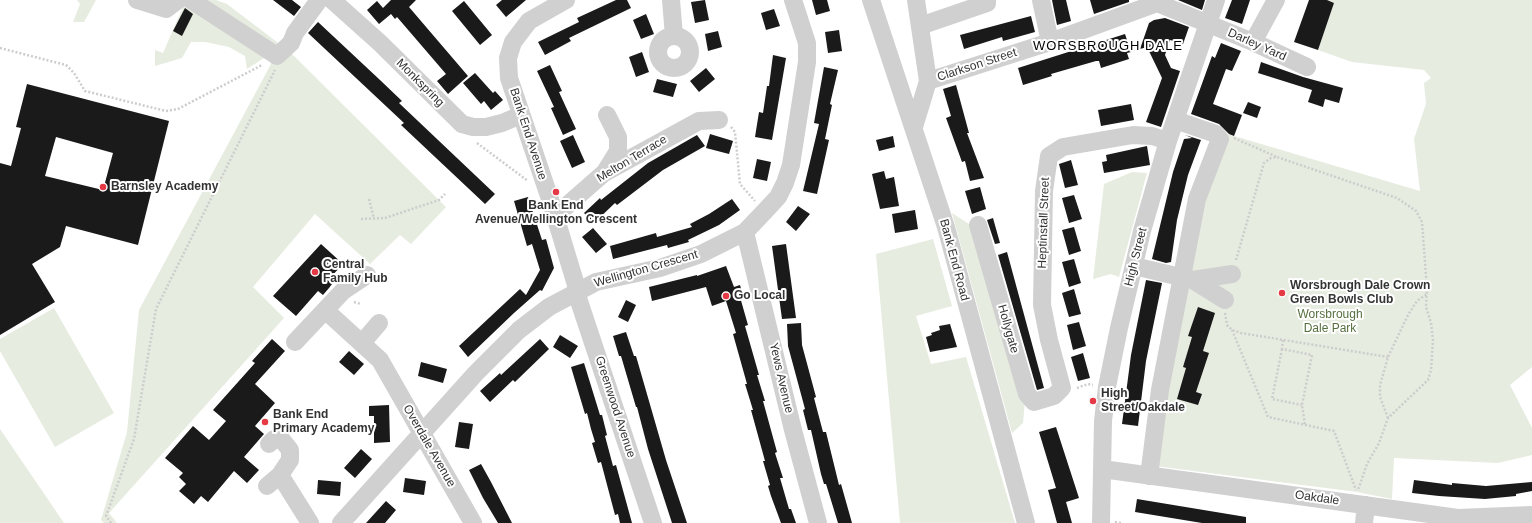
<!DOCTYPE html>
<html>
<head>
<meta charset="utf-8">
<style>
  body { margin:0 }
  canvas { display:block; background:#fff }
</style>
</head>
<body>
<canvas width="1532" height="523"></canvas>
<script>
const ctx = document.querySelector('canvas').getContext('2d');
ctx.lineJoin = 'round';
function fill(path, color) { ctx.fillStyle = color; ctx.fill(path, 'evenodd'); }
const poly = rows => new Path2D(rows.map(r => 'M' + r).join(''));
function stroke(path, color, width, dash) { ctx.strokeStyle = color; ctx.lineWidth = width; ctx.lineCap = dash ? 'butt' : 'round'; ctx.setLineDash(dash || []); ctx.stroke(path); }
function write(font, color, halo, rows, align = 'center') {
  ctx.font = font + ' Arial,sans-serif'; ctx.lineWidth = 4; ctx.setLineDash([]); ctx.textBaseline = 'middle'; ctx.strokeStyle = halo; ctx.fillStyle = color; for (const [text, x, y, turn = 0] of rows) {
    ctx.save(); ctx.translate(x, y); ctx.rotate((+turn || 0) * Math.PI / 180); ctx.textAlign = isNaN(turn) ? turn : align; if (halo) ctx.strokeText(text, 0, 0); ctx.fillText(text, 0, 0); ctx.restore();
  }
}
fill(poly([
  [77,0,96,0,84,22,73,22,80,4],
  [186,0,216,0,227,4,290,52,446,207,411,244,400,235,370,264,315,214,253,287,284,318,109,513,117,523,104,523,101,520,127,432,139,310,271,64,267,56,247,69,245,56,229,47,205,42,191,42,182,58,155,66,155,50,163,53],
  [1327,0,1532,0,1532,367,1510,385,1532,428,1532,455,1498,463,1394,458,1392,499,1357,492,1155,466,1185,277,1224,133,1420,191,1414,139,1426,104,1424,83,1431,78,1424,70,1352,62,1318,50,1334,3],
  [1132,172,1147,173,1119,277,1111,274,1093,279,1104,184],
  [952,213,972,226,1025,401,1023,423,1012,433],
  [933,239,952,306,916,316,931,364,966,357,1015,523,900,523,876,254],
  [54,308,114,413,55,447,0,351,0,339],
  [0,429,64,523,0,523]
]), '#e6ecdf');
fill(poly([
  [273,0,292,0,301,7,294,16],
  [391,0,416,0,409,7,468,76,448,94,437,81,446,74,397,17,395,19,391,14,379,24,367,10,377,1,383,8],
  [502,0,526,0,506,17,496,5],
  [616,0,627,0,631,8,569,38,571,41,545,55,538,42,579,22,577,18],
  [705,0,709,20,695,23,691,2],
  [812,0,827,0,830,11,816,15],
  [1052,0,1066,0,1071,21,1057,25],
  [1090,0,1129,0,1129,2,1094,14],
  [1178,0,1205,0,1202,10],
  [1232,0,1250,0,1242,24,1225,18],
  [1309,0,1327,0,1334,3,1318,50,1294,42],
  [464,1,492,35,480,45,452,11],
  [185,8,193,14,182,36,173,31],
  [774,9,780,26,766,30,761,13],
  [646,14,654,34,641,39,633,20],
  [1031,16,1035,32,1003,41,1002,37,964,49,960,35],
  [1165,18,1189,27,1183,44,1170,40,1165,55,1171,68,1180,71,1161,127,1146,122,1162,78,1147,47,1140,49,1149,23,1154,20],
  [318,22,380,80,402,101,399,103,495,194,485,204,401,125,404,123,308,33],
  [839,30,842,51,828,53,825,32],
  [718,31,722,47,708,51,705,34],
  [1125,34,1131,52,1127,53,1129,59,1101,68,1099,61,1096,61,1051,74,1052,76,1023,85,1018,68],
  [1221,43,1241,51,1232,71,1226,69,1213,104,1242,115,1234,136,1229,134,1219,124,1191,114,1212,56,1215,58],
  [642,52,649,72,636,77,629,57],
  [773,55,786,58,772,140,755,137,759,112,763,113,767,86,769,86],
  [1261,62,1303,77,1343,88,1339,103,1325,99,1323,107,1308,102,1312,90,1258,73],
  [550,65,562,91,559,92,576,129,563,135,551,108,554,107,537,71],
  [824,67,838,70,830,104,832,105,825,139,829,140,817,194,803,191,819,124,814,123],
  [706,68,715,79,699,92,690,81],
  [475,73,493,93,495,91,503,100,491,110,484,101,481,104,463,83],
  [657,79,677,84,673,97,653,92],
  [27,84,169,121,138,245,66,226,60,247,32,264,55,302,0,335,0,163,11,166,21,128,16,127],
  [56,137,113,153,103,190,45,176],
  [956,85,969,133,967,133,984,178,970,181,965,161,962,162,946,118,951,116,943,89],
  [1248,102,1261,107,1257,118,1243,113],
  [1131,104,1134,120,1101,126,1098,110],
  [710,134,733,141,729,154,706,148],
  [573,135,585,162,572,168,560,141],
  [697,135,705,146,663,170,617,205,615,203,594,223,584,213,600,198,601,200,648,163],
  [1185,135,1201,140,1188,175,1177,220,1171,262,1166,263,1152,259,1173,172,1184,139,1192,138],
  [893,136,895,147,879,151,876,140],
  [1147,146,1150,165,1104,173,1102,162,1107,161,1106,155],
  [757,159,771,162,767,181,753,178],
  [1071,160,1078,185,1065,188,1059,164],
  [884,171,886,179,894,177,899,206,880,209,872,174],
  [980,187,986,209,972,214,965,191],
  [1074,195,1082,219,1069,223,1062,198],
  [528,197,542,240,546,239,554,268,542,291,540,290,514,313,468,357,459,346,520,289,526,295,540,270,532,244,527,246,514,201],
  [732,199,740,210,719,225,688,240,689,242,668,248,667,245,613,259,610,246,656,233,657,237,692,227,690,224,709,214],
  [798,206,810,214,796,231,786,222],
  [915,210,918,229,895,233,892,214],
  [993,218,1000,243,995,244,987,220],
  [1074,227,1081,251,1069,255,1062,230],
  [593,228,607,244,596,253,582,237],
  [321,244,343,264,328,280,332,284,329,288,323,295,318,291,296,316,273,296],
  [786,244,796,318,782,319,772,246],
  [1007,252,1044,388,1037,390,998,255],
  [1074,259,1081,283,1069,287,1062,262],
  [726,266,734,287,740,285,743,296,740,297,748,325,745,326,759,375,757,375,765,401,763,401,777,452,775,453,783,478,780,478,789,509,791,509,796,523,781,523,771,496,768,486,770,485,763,461,765,461,751,410,753,410,745,384,747,384,733,334,736,333,726,301,712,306,706,287,652,301,649,287,697,275,697,276],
  [1146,280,1162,283,1146,361,1138,426,1122,424,1131,355],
  [1074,289,1081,314,1069,317,1062,293],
  [626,300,636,305,628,322,618,317],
  [1198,307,1215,313,1203,351,1209,353,1196,392,1202,394,1198,405,1177,399,1186,368,1183,367,1192,337,1188,336],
  [1079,322,1086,346,1073,350,1067,325],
  [801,323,802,345,816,397,814,398,823,432,826,432,839,485,841,484,852,523,838,523,826,484,824,484,821,474,811,430,808,430,803,410,805,409,788,346,787,324],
  [950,324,957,347,930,352,926,337,932,335,931,333,940,330,939,326],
  [626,332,634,356,636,356,666,460,687,523,672,523,648,449,637,407,636,407,621,356,619,356,613,336],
  [560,335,578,346,570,358,553,347],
  [272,339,285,351,255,384,275,403,255,426,264,434,244,457,259,470,247,483,234,471,208,502,201,496,194,504,179,491,186,484,179,477,183,473,165,458,193,426,209,440,226,421,213,410,255,363,252,361],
  [540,339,549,349,515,382,513,380,490,402,480,391,500,373,501,375],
  [349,351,364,364,354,375,339,362],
  [1083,353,1090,378,1078,381,1071,357],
  [421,362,447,369,443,383,418,376],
  [584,363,600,415,602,415,607,435,605,436,613,466,616,465,632,523,620,523,618,514,615,515,601,462,598,463,592,443,595,442,591,429,587,413,585,414,571,367],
  [389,405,390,442,374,443,374,416,369,416,369,406],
  [459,422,473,424,469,449,455,447],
  [1056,427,1079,498,1066,502,1072,523,1057,523,1048,490,1056,488,1039,432],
  [361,449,372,459,355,478,344,468],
  [481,464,491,482,512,523,498,523,483,498,469,470],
  [405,478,426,481,424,495,403,492],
  [318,480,341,482,340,496,317,494],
  [1414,480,1452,485,1452,483,1486,486,1532,482,1532,491,1516,494,1516,496,1485,499,1439,496,1412,493],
  [1137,499,1246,517,1246,523,1202,523,1135,512],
  [386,501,396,510,385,523,366,523]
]), '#1a1a1a');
stroke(poly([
  [0,48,66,65,74,73,85,91,166,111,178,109,262,65],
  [731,127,735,132,740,184,755,201],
  [1234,138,1277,157],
  [477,143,528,181],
  [369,199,374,219],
  [361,219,385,218,439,200,445,194],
  [1236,260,1264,163,1271,158,1277,157,1397,198,1416,211,1422,222,1427,289,1426,307,1431,323,1433,340,1431,370,1428,380,1388,418,1379,443,1367,464,1358,490],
  [354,302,361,304],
  [1225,313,1227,325,1232,330,1241,333,1388,357],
  [1232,330,1268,417,1334,431,1356,490],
  [1283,340,1282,349,1312,355,1302,405,1305,425],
  [1282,349,1272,399,1302,405],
  [1077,388,1088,384,1093,385],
  [1388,418,1380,397,1380,385,1388,357,1408,315,1417,301,1427,294],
  [1115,522,1121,523],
  [111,523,106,516,134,439,156,309,275,70]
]), '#cdcdcd', 2.5, [2, 2]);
stroke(poly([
  [137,0,166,9,178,0],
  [191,0,277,56,291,43,295,33,319,0],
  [332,0,380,43,462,124,473,127,486,127,502,123,521,115],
  [566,0,529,21,513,42,508,58,509,78,549,196,576,285,576,292,653,523],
  [671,0,674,36],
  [871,0,946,227,1026,523],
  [1041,0,1050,42],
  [920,26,987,3,987,0],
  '658 52a16 16 0 1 1 32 0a16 16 0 1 1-32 0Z',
  [1253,42,1276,0],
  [928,81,1050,42,1157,3,1253,42,1307,67],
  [914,127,928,81,916,0],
  [605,172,618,151,618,137,607,115],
  [555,216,604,173,699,121,719,120],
  [978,225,1027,394,1034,402,1054,396,1062,388,1049,340,1042,305,1044,191,1049,156,1063,147,1133,135,1152,136,1168,141],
  [745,232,793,430,818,523],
  [1134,266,1193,280,1232,274],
  [1193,280,1225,300],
  [325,310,380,360,473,523],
  [295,342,343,291,367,275],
  [362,343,379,323],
  [269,444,274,439,282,440,290,450,290,460,280,475,310,523],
  [1102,469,1458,518,1532,515],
  [1149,476,1160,390,1197,199,1220,139,1216,134,1175,120],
  [267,486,280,475],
  [341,523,476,373,519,330,549,307,596,282,660,268,701,254,745,232,765,211,778,197,785,183,791,165,807,62,807,43,793,0],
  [1101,523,1103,421,1107,387,1119,328,1142,231,1168,141,1216,0],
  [1364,523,1366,505]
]), '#d0d0d0', 18);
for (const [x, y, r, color] of [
  [103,187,4,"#e63946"],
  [556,192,4,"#e63946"],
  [315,272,4,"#e63946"],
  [1282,293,4,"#e63946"],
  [726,296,4,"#e63946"],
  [1093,401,4,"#e63946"],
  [265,422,4,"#e63946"]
]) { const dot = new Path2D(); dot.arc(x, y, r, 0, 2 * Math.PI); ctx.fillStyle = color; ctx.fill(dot); stroke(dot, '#fff', 1.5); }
write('12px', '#333', '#fff', [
  ["Darley Yard",1257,45,24],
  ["Clarkson Street",977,65,-18],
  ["Monkspring",420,83,45],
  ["Bank End Avenue",528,134,72],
  ["Melton Terrace",632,159,-31],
  ["Heptinstall Street",1044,223,-88],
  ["High Street",1136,257,-76],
  ["Bank End Road",954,260,75],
  ["Wellington Crescent",646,269,-16],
  ["Hollygate",1008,329,74],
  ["Yews Avenue",781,378,77],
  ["Greenwood Avenue",615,407,72],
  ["Overdale Avenue",429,446,60],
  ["Oakdale",1317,498,8]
]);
write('bold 12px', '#333', '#fff', [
  ["Barnsley Academy",111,187],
  ["Bank End",556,206,"center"],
  ["Avenue/Wellington Crescent",556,220,"center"],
  ["Central",323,265],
  ["Family Hub",323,279],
  ["Worsbrough Dale Crown",1290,286],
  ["Green Bowls Club",1290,300],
  ["Go Local",734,296],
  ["High",1101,394],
  ["Street/Oakdale",1101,408],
  ["Bank End",273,415],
  ["Primary Academy",273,429]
], 'left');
write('12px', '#56703f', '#fff', [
  ["Worsbrough",1330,315],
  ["Dale Park",1330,329]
]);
ctx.letterSpacing = '1px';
write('13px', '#000', '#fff', [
  ["WORSBROUGH DALE",1108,46]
]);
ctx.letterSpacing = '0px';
</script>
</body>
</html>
